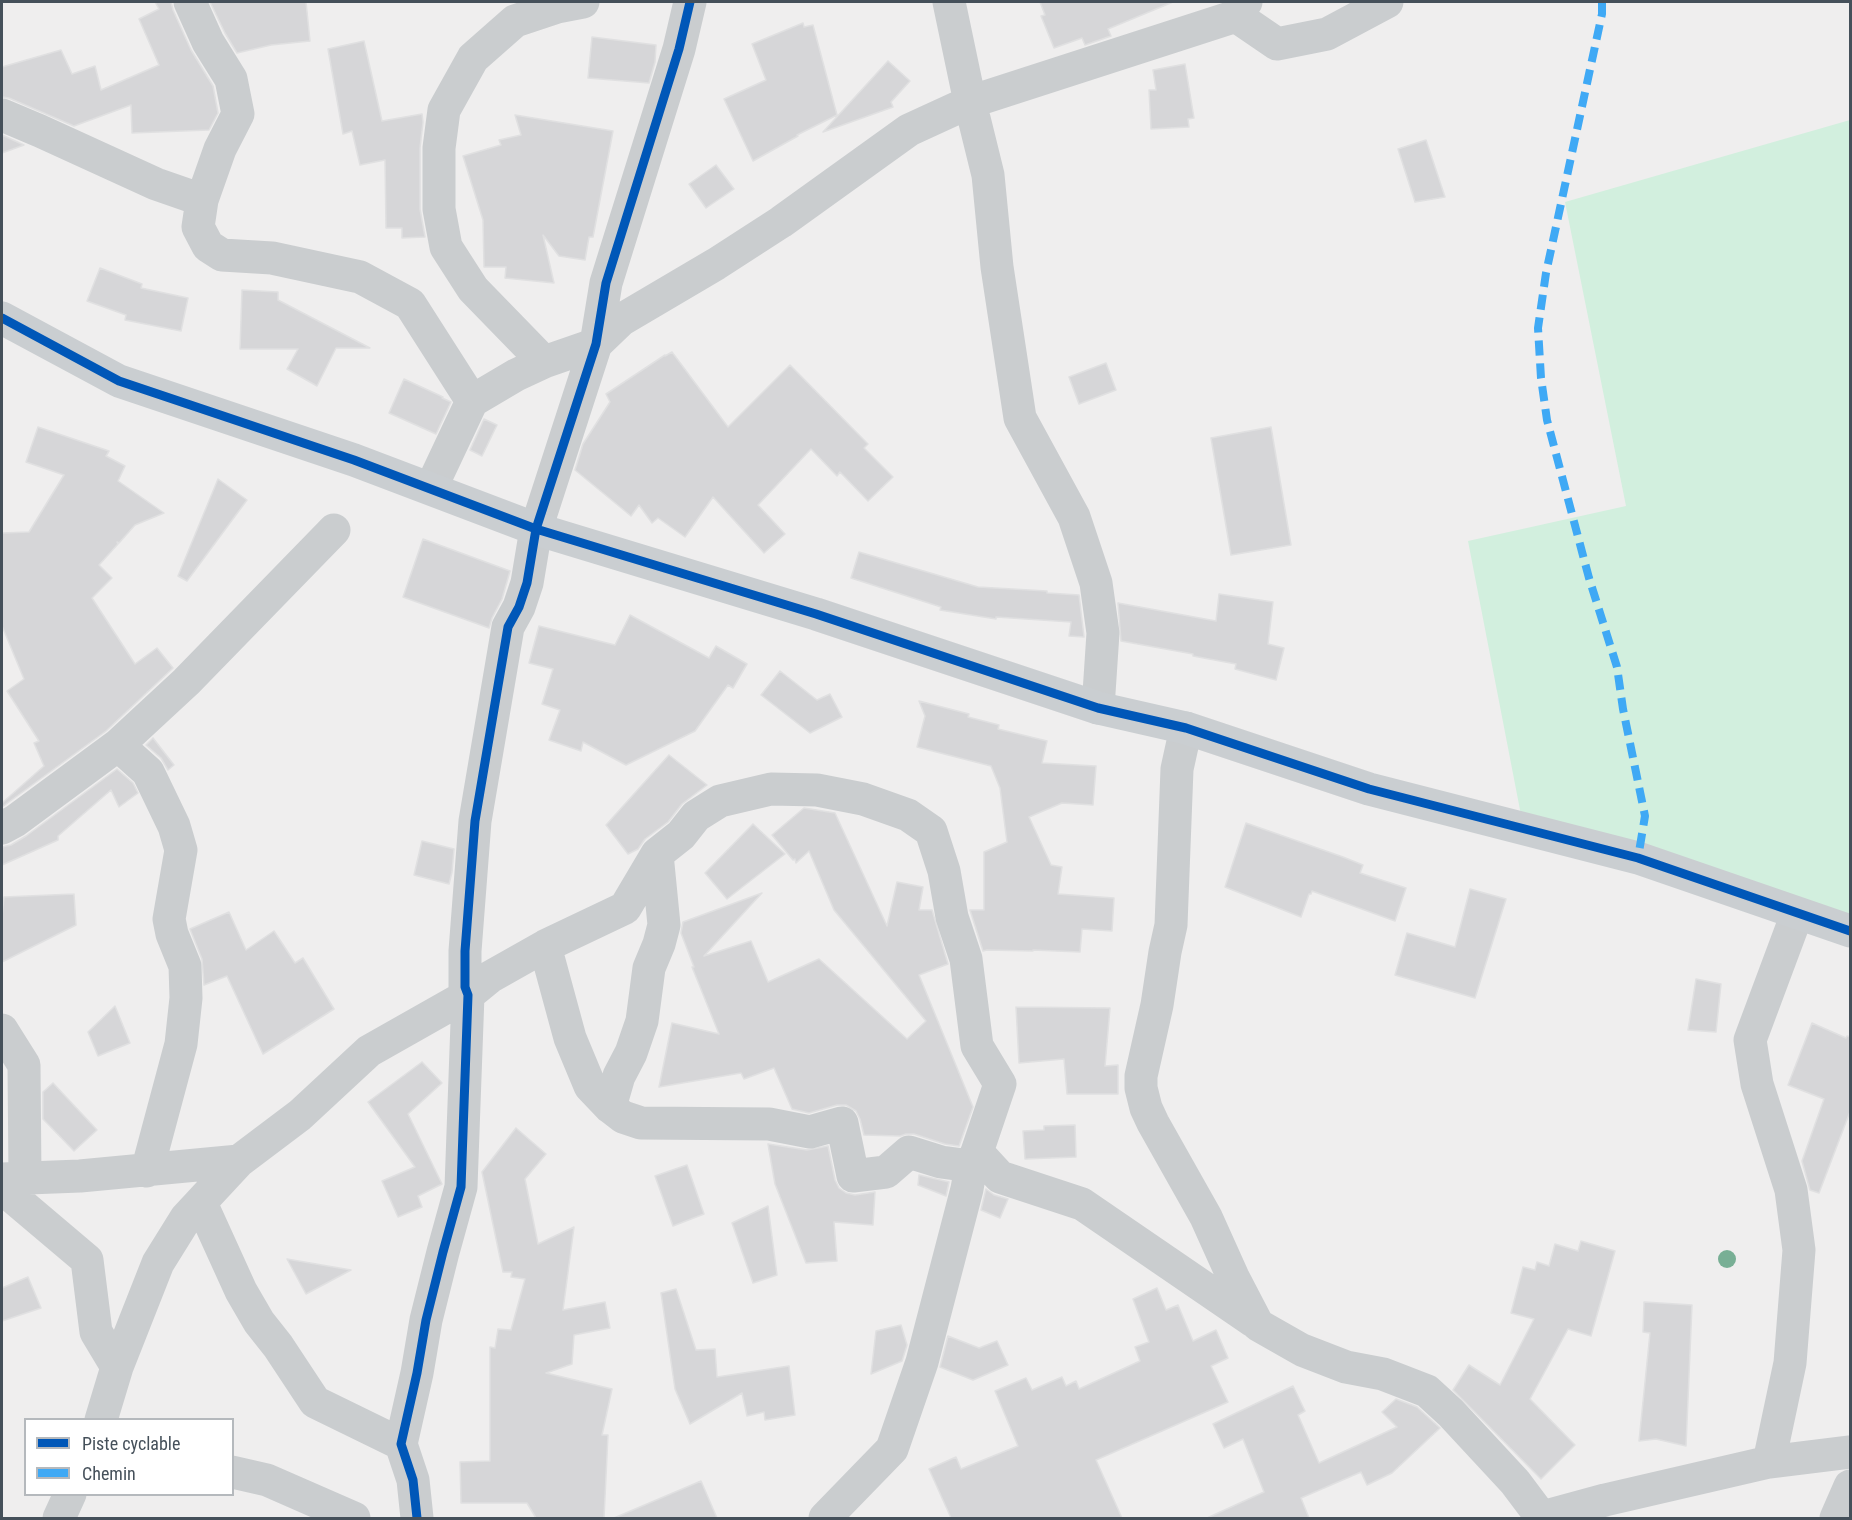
<!DOCTYPE html>
<html>
<head>
<meta charset="utf-8">
<style>
  body { margin:0 }
  #map { position:relative; width:1852px; height:1520px; overflow:hidden; background:#efeeee; font-family:"Roboto Condensed",sans-serif }
  canvas { display:block }
  .frame { position:absolute; inset:0; border:3px solid #45505a; pointer-events:none }
  .legend { position:absolute; left:24px; top:1418px; width:210px; height:78px; box-sizing:border-box; background:#fff; border:2px solid #b5b9bd; margin:0; padding:8px 10px; list-style:none; font-size:18px; color:#45505a }
  .legend li { display:flex; align-items:center; gap:12px; height:30px }
  .legend b { width:30px; border:2px solid #b5b9bd }
</style>
</head>
<body>
<div id="map">
<canvas width="1852" height="1520"></canvas>
<div class="frame"></div>
<ul class="legend">
<li><b style="height:8px;background:#0057b8"></b>Piste cyclable</li>
<li><b style="height:8px;background:#3fa9f5"></b>Chemin</li>
</ul>
</div>
<script>
const ctx = document.querySelector('canvas').getContext('2d');
ctx.lineJoin = 'round';
function fill(path, color) { ctx.fillStyle = color; ctx.fill(path, 'evenodd'); }
const poly = rows => new Path2D(rows.map(r => 'M' + r).join(''));
function stroke(path, color, width, dash) { ctx.strokeStyle = color; ctx.lineWidth = width; ctx.lineCap = dash ? 'butt' : 'round'; ctx.setLineDash(dash || []); ctx.stroke(path); }
fill(poly([
  [1850,120,1850,936,1521,815,1468,541,1626,506,1565,202]
]), '#d2efde');
const building = poly([
  [155,2,171,2,173,10,191,50,213,86,218,113,209,130,132,133,131,105,74,126,9,98,2,97,2,67,61,50,72,74,95,66,101,90,159,65,139,19,159,9,155,2],
  [210,2,306,2,310,41,271,45,237,53,225,33,210,2],
  [1040,2,1173,2,1108,29,1111,36,1085,45,1082,38,1054,48,1041,16,1045,15,1040,2],
  [803,23,804,27,813,25,837,115,797,135,798,136,753,161,724,99,766,80,752,44,803,23],
  [592,37,656,45,655,62,649,83,588,78,592,37],
  [364,41,382,121,422,114,423,122,420,148,420,209,425,237,402,238,402,228,386,228,385,160,360,165,352,131,343,134,328,49,364,41],
  [888,61,910,81,891,102,893,107,823,132,888,61],
  [1185,64,1194,118,1188,119,1189,127,1151,129,1149,90,1156,90,1153,70,1185,64],
  [515,115,613,131,593,237,589,237,585,260,559,256,543,235,554,283,505,278,506,267,484,267,483,220,463,156,501,145,499,140,521,135,515,115],
  [2,135,24,145,2,153,2,135],
  [1426,140,1445,197,1415,202,1398,149,1426,140],
  [716,165,734,189,706,208,689,184,716,165],
  [100,268,142,284,141,288,188,298,181,331,125,320,126,315,87,301,100,268],
  [242,290,278,292,278,300,370,348,336,348,317,386,287,369,298,349,240,349,242,290],
  [672,352,728,427,790,365,868,444,864,448,893,477,868,501,840,472,837,476,811,449,758,505,785,534,764,553,713,497,685,537,658,518,652,523,639,505,631,516,575,470,583,444,610,402,606,394,665,355,665,356,672,352],
  [1106,363,1116,390,1079,404,1069,377,1106,363],
  [404,379,443,397,442,398,451,402,436,434,389,413,404,379],
  [484,419,497,425,482,456,470,450,484,419],
  [38,427,109,451,106,456,125,466,118,481,164,513,135,525,119,543,117,542,118,544,99,565,112,578,92,598,135,664,157,648,173,668,106,731,2,807,2,803,44,766,34,743,39,741,7,691,24,679,2,626,2,533,29,532,64,475,26,462,38,427],
  [1271,427,1291,545,1231,555,1211,438,1271,427],
  [218,479,247,500,187,581,178,576,218,479],
  [423,539,510,571,502,599,492,618,489,628,403,597,423,539],
  [859,552,978,587,1047,591,1047,593,1079,595,1084,637,1069,636,1071,622,996,617,996,619,940,610,941,607,851,578,859,552],
  [1219,594,1273,602,1268,644,1284,648,1276,680,1235,669,1236,664,1193,656,1193,654,1121,641,1118,603,1216,621,1219,594],
  [630,615,709,658,716,646,747,664,733,688,728,685,695,731,626,765,583,742,581,751,549,740,560,710,542,704,553,669,529,663,539,626,615,645,630,615],
  [780,671,817,700,830,694,842,717,810,733,761,695,780,671],
  [919,701,969,714,968,717,999,725,998,729,1047,741,1042,763,1096,766,1093,805,1062,803,1029,817,1051,865,1062,867,1058,894,1114,898,1112,931,1082,929,1080,952,1033,950,1033,951,987,950,983,951,970,910,984,910,984,852,1007,842,1000,788,991,766,917,747,925,716,919,701],
  [153,738,174,765,168,770,161,758,146,745,153,738],
  [669,755,707,785,682,804,668,822,645,839,638,849,628,854,606,825,669,755],
  [117,769,133,783,138,793,119,807,111,790,58,836,58,840,2,865,2,847,11,845,26,836,117,769],
  [804,808,835,813,887,926,897,882,923,887,919,910,932,910,948,964,919,975,973,1107,959,1146,945,1144,914,1134,906,1134,900,1136,864,1135,860,1119,856,1111,846,1105,837,1105,809,1113,792,1109,774,1068,744,1079,741,1073,659,1087,672,1023,719,1034,692,967,694,967,681,933,683,922,762,893,704,956,751,941,768,982,819,959,907,1039,926,1021,834,910,809,851,796,863,795,859,793,860,772,835,804,808],
  [1246,823,1343,857,1363,865,1360,873,1406,888,1395,921,1312,891,1311,894,1309,894,1301,917,1225,887,1246,823],
  [753,824,785,854,727,899,705,873,753,824],
  [422,841,454,849,452,872,449,884,414,875,422,841],
  [1470,889,1506,899,1475,998,1395,975,1407,933,1455,947,1470,889],
  [74,894,76,925,2,962,2,916,4,897,74,894],
  [229,912,246,950,274,931,295,963,303,958,334,1009,263,1054,227,976,204,985,202,959,190,929,229,912],
  [1696,979,1721,984,1716,1032,1688,1030,1696,979],
  [115,1006,130,1043,98,1056,88,1032,115,1006],
  [1016,1007,1110,1008,1105,1066,1118,1065,1118,1094,1067,1094,1064,1059,1019,1063,1016,1007],
  [1812,1023,1846,1038,1847,1036,1851,1037,1851,1109,1819,1193,1810,1190,1802,1161,1824,1099,1788,1085,1812,1023],
  [422,1062,442,1083,408,1114,442,1184,418,1196,422,1207,398,1217,382,1181,415,1167,368,1102,422,1062],
  [53,1083,97,1130,74,1151,43,1119,43,1092,53,1083],
  [1075,1125,1076,1157,1025,1159,1023,1131,1044,1130,1044,1126,1075,1125],
  [516,1128,546,1154,525,1179,538,1244,574,1227,563,1310,605,1302,610,1328,574,1335,572,1364,546,1373,612,1389,602,1435,608,1435,604,1518,536,1518,527,1503,461,1503,460,1462,490,1461,490,1347,495,1348,498,1329,511,1330,525,1279,511,1277,512,1272,503,1272,482,1172,516,1128],
  [768,1144,807,1150,828,1146,835,1180,839,1188,846,1193,855,1195,875,1192,873,1225,834,1222,837,1261,806,1263,775,1184,768,1144],
  [687,1165,704,1214,673,1226,655,1176,687,1165],
  [919,1175,949,1182,946,1196,918,1185,919,1175],
  [986,1189,994,1195,1008,1199,1000,1218,981,1210,986,1189],
  [768,1206,777,1275,753,1283,732,1223,768,1206],
  [1581,1241,1615,1251,1591,1336,1568,1329,1530,1399,1575,1445,1541,1479,1453,1390,1469,1365,1500,1385,1534,1319,1511,1313,1523,1267,1535,1270,1537,1262,1549,1266,1555,1244,1578,1251,1581,1241],
  [287,1259,351,1270,306,1294,287,1259],
  [28,1277,41,1308,2,1321,2,1288,28,1277],
  [1157,1288,1166,1310,1178,1305,1193,1341,1216,1330,1228,1358,1211,1366,1228,1402,1096,1460,1122,1518,951,1518,929,1469,956,1457,961,1469,1018,1446,995,1391,1026,1378,1032,1390,1062,1377,1066,1386,1076,1381,1079,1389,1140,1361,1135,1347,1149,1342,1133,1299,1157,1288],
  [676,1289,696,1350,715,1349,717,1377,789,1366,795,1415,765,1420,764,1412,747,1416,742,1393,690,1424,675,1389,661,1293,676,1289],
  [1644,1302,1692,1305,1686,1446,1656,1439,1639,1441,1650,1333,1643,1332,1644,1302],
  [901,1325,907,1345,902,1361,871,1374,876,1331,901,1325],
  [948,1336,979,1348,997,1341,1008,1365,973,1380,940,1367,948,1336],
  [1293,1386,1305,1411,1298,1415,1319,1463,1397,1427,1382,1412,1396,1399,1417,1407,1440,1428,1392,1473,1367,1485,1361,1472,1301,1498,1309,1518,1207,1518,1264,1492,1243,1439,1224,1448,1213,1424,1293,1386],
  [701,1481,717,1518,614,1518,701,1481]
]);
fill(building, '#d6d6d8');
stroke(building, '#e0e0e1', 1.5);
stroke(poly([
  [190,2,208,42,231,79,238,114,220,149,202,200,198,227,208,246,222,255,272,258,360,277,410,304,472,401],
  [1236,16,1277,44,1327,34,1387,2],
  [2,115,40,131,156,184,202,200],
  [544,362,473,289,446,247,439,209,439,148,444,110,473,58,515,21,557,7,583,2],
  [431,488,472,401,516,375,544,362,596,344,621,320,716,264,781,222,909,130,970,102,949,2],
  [1098,708,1103,633,1096,583,1074,517,1020,418,997,267,988,175,970,102,1236,16,1246,2],
  [1186,728,1177,769,1171,925,1165,952,1157,1005,1141,1076,1141,1088,1146,1108,1153,1123,1206,1217,1233,1277,1258,1325,1302,1350,1346,1367,1383,1374,1427,1391,1451,1413,1515,1482,1542,1518],
  [118,745,148,772,174,826,181,850,169,919,172,934,185,966,186,998,181,1044,147,1171],
  [2,828,15,821,118,745,186,682,334,530],
  [545,946,570,1038,590,1086,610,1107,623,1117,641,1123,769,1124,810,1132,842,1123,853,1176,886,1172,909,1152,941,1162,971,1166,977,1152,1000,1177,1082,1204,1253,1321],
  [2,1030,24,1065,25,1178],
  [610,1107,619,1076,631,1053,642,1021,649,968,659,944,664,925,657,854],
  [2,1179,80,1176,239,1161],
  [2,1188,87,1260,96,1332,117,1367],
  [201,1203,241,1291,259,1322,278,1346,315,1402,401,1444],
  [101,1420,117,1367,158,1263,186,1218,239,1161,300,1115,369,1051,468,995,490,977,545,946,625,908,657,854,681,835,696,816,720,801,771,789,817,790,863,799,908,815,931,831,944,871,952,917,966,959,977,1046,1000,1084,977,1152],
  [1769,1462,1790,1363,1799,1250,1791,1190,1757,1084,1750,1040,1797,914],
  [232,1472,267,1480,354,1518],
  [59,1518,70,1494],
  [417,1518,413,1480,401,1444,417,1373,426,1320,443,1252,461,1187,468,995,465,987,465,951,475,821,508,627,519,607,527,583,536,529,596,344,606,283,679,49,690,2],
  [825,1518,892,1449,922,1362,967,1189,971,1166],
  [1539,1518,1605,1500,1769,1462,1850,1452],
  [1836,1518,1850,1486]
]), '#cacdcf', 33);
stroke(poly([
  [2,318,119,381,354,460,536,529,816,614,1098,708,1186,728,1369,789,1638,858,1850,931]
]), '#caced1', 33);
stroke(poly([
  [1602,2,1602,14,1546,273,1538,328,1541,378,1547,420,1589,578,1617,667,1623,709,1645,816,1638,858]
]), '#3fa9f5', 8, [15, 8]);
stroke(poly([
  [2,318,119,381,354,460,536,529,816,614,1098,708,1186,728,1369,789,1638,858,1850,931],
  [417,1518,413,1480,401,1444,417,1373,426,1320,443,1252,461,1187,468,995,465,987,465,951,475,821,508,627,519,607,527,583,536,529,596,344,606,283,679,49,690,2]
]), '#0057b8', 9);
ctx.fillStyle = '#78af95';
for (const [x, y] of [
  [1727,1259]
]) { ctx.beginPath(); ctx.arc(x, y, 9, 0, 2 * Math.PI); ctx.fill(); }
</script>
</body>
</html>
